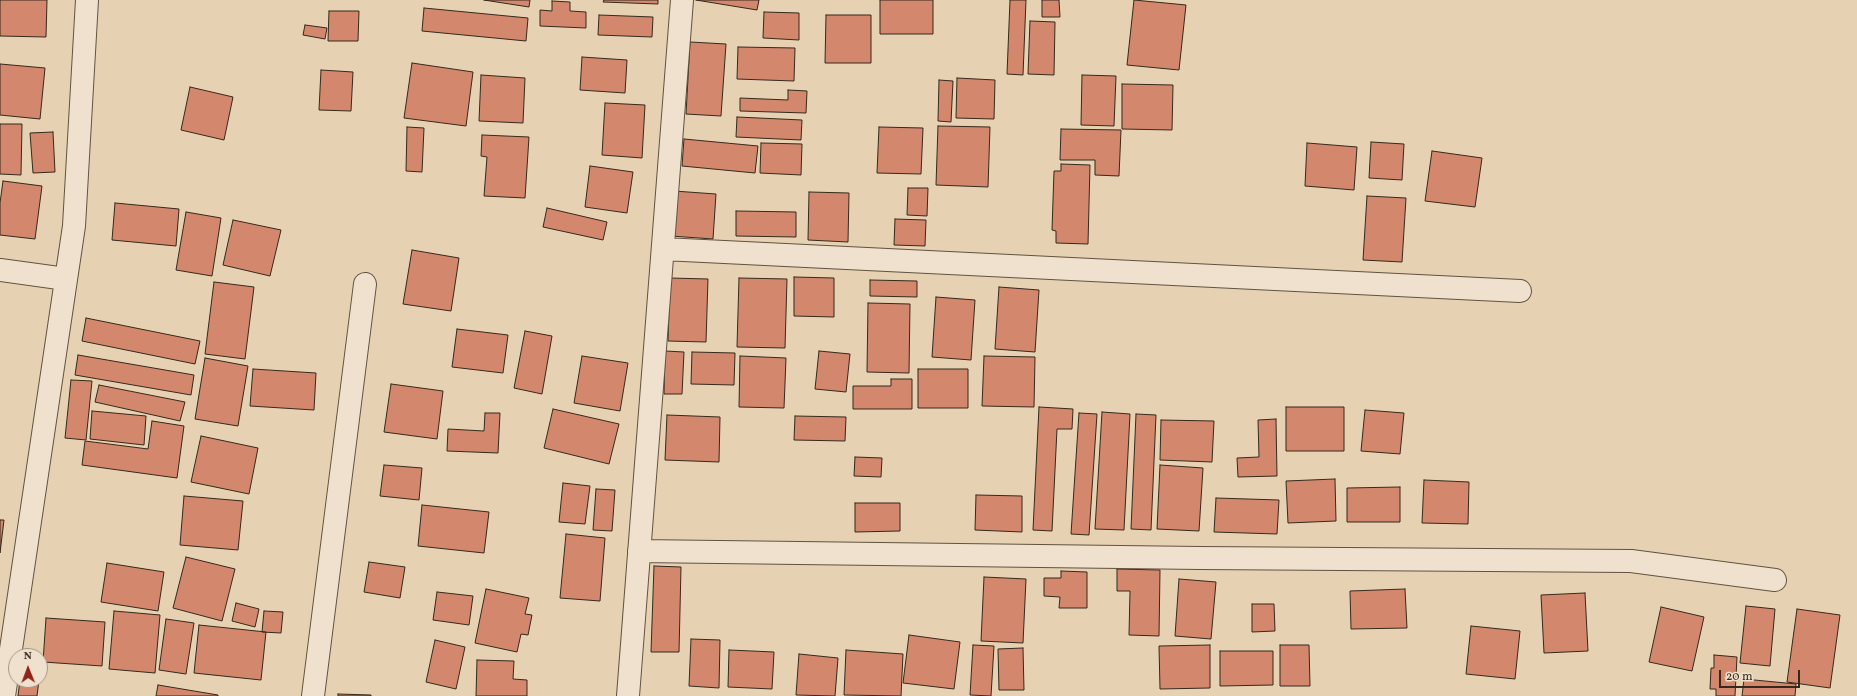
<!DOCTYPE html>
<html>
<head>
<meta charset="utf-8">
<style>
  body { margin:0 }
  #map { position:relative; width:1857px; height:696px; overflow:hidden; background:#e6d1b3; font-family:Vollkorn,serif }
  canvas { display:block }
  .north { position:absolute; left:8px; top:648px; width:40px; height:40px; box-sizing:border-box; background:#efe1ce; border:1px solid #a59786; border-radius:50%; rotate:359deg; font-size:11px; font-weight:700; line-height:16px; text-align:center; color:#35291b }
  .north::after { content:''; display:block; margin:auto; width:14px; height:18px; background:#8f2418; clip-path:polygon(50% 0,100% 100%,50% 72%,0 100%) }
  .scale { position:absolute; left:1719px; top:670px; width:81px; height:18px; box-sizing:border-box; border:2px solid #35291b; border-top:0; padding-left:5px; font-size:12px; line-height:14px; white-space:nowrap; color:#35291b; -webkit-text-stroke:3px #efe1ce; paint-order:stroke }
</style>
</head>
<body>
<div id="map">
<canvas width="1857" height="696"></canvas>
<div class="north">N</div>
<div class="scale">20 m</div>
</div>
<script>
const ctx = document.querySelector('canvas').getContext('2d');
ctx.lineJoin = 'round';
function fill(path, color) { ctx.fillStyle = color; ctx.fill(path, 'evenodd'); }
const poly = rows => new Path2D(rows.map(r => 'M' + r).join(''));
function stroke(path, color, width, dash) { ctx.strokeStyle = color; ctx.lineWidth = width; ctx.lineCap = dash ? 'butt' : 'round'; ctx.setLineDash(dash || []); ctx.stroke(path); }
const building = poly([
  [0,0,47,0,46,37,0,36,0,0],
  [484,0,530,0,529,7,484,0],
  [604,0,658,0,658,4,603,2,604,0],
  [696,0,759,0,757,10,696,0],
  [880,0,933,0,933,34,880,34,880,0],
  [1010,0,1026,0,1023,75,1007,74,1010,0],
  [1042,0,1059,0,1060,17,1042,17,1042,0],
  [1134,0,1186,5,1179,70,1127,65,1134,0],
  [552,1,570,2,570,11,586,12,586,28,540,26,540,10,552,11,552,1],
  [424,8,528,18,526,41,422,31,424,8],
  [329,11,359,11,358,41,328,41,329,11],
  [764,12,799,13,799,40,763,38,764,12],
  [599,15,653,17,652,37,598,35,599,15],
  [826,15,871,15,871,63,825,63,826,15],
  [1030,21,1055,22,1054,75,1028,74,1030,21],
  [305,25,327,28,325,39,303,35,305,25],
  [690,42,726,44,721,116,686,114,690,42],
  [738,47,795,48,794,81,737,79,738,47],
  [582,57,627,60,625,93,580,90,582,57],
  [412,63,473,72,466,126,404,118,412,63],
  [0,64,45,68,40,119,0,115,0,64],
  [321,70,353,72,351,111,319,110,321,70],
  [481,75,525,78,523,123,479,121,481,75],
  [1082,75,1116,76,1114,126,1081,125,1082,75],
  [957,78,995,80,994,119,956,118,957,78],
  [939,80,953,81,951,122,938,121,939,80],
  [1122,84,1173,85,1172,130,1122,129,1122,84],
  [190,87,233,97,224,140,181,130,190,87],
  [788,90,807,91,806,113,740,111,740,98,788,100,788,90],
  [605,103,645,105,642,158,602,155,605,103],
  [737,117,802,120,801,140,736,137,737,117],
  [0,124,22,124,21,175,0,174,0,124],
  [938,126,990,127,988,187,936,185,938,126],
  [407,127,424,128,422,172,406,171,407,127],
  [879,127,923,128,921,174,877,173,879,127],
  [1061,129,1121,130,1119,176,1095,175,1095,160,1060,160,1061,129],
  [53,132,55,172,33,173,30,133,53,132],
  [482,135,529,137,525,198,484,196,487,157,481,156,482,135],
  [684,139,758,146,755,173,682,166,684,139],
  [1371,142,1404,144,1402,180,1369,178,1371,142],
  [761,143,802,144,801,175,760,173,761,143],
  [1307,143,1357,147,1354,190,1305,186,1307,143],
  [1432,151,1482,158,1475,207,1425,201,1432,151],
  [1061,164,1090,165,1088,244,1056,243,1056,231,1052,230,1054,171,1061,171,1061,164],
  [590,166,633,172,627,213,585,207,590,166],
  [3,181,42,186,35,239,0,235,0,203,3,181],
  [908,188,928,188,927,216,907,215,908,188],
  [674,191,716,194,713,239,671,236,674,191],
  [809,192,849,193,848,242,808,240,809,192],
  [1367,196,1406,198,1402,262,1363,260,1367,196],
  [115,203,179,209,176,246,112,240,115,203],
  [547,208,607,222,603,240,543,227,547,208],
  [736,211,796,212,796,237,736,236,736,211],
  [186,212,221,218,212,276,176,270,186,212],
  [895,219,926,220,925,246,894,245,895,219],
  [233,220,281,230,270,276,223,265,233,220],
  [412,250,459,258,451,311,403,304,412,250],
  [794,277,834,278,834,317,794,316,794,277],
  [670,278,708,279,706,342,668,341,670,278],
  [739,278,787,279,785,348,737,347,739,278],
  [870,280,917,281,917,297,870,296,870,280],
  [214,282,254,287,245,359,205,354,214,282],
  [999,287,1039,290,1035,352,995,349,999,287],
  [936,297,975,300,971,360,932,357,936,297],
  [868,303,910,304,909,373,867,372,868,303],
  [86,318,200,341,195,364,82,341,86,318],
  [457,329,508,335,503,373,452,367,457,329],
  [525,331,552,336,542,394,514,388,525,331],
  [665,351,684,352,682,394,664,394,665,351],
  [819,351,850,354,846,392,815,389,819,351],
  [692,352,735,353,734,385,691,384,692,352],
  [78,355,194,375,191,395,75,375,78,355],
  [582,356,628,363,620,411,574,403,582,356],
  [740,356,786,358,784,408,739,407,740,356],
  [984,356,1035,357,1034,407,982,406,984,356],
  [205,358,248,366,238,426,195,419,205,358],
  [253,369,316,373,314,410,250,406,253,369],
  [918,369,968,369,968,408,918,408,918,369],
  [891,379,912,379,912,409,853,409,853,386,891,386,891,379],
  [71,380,92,381,86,440,65,438,71,380],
  [391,384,443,391,437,439,384,432,391,384],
  [99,385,185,402,180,421,95,402,99,385],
  [1039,407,1073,409,1072,429,1057,429,1052,531,1033,530,1039,407],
  [1286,407,1344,407,1344,451,1286,451,1286,407],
  [553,409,619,424,609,464,544,448,553,409],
  [1365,410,1404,413,1400,454,1361,451,1365,410],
  [92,411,146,416,144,445,90,439,92,411],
  [1102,412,1130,414,1124,530,1095,529,1102,412],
  [485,413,500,413,498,453,447,451,448,429,484,431,485,413],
  [1079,413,1097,414,1089,535,1071,534,1079,413],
  [1136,414,1156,415,1151,530,1131,529,1136,414],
  [667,415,720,417,719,462,665,460,667,415],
  [795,416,846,417,845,441,794,440,795,416],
  [1276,419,1277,476,1238,477,1237,458,1259,457,1258,420,1276,419],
  [1161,420,1214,421,1212,462,1160,460,1161,420],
  [152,421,184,426,177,478,82,465,85,441,148,449,152,421],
  [201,436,258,448,249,494,191,482,201,436],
  [855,457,882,458,881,477,854,476,855,457],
  [384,465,422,468,419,500,380,496,384,465],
  [1160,465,1203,468,1199,531,1157,529,1160,465],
  [1335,479,1336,521,1288,523,1286,481,1335,479],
  [1424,480,1469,482,1468,524,1422,523,1424,480],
  [563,483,590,486,585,524,559,522,563,483],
  [1400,487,1400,522,1347,522,1347,488,1400,487],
  [596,489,615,490,612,531,593,530,596,489],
  [976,495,1022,496,1022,532,975,530,976,495],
  [184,496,243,501,238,550,180,545,184,496],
  [1216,498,1279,500,1277,534,1214,532,1216,498],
  [855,503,900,503,900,531,855,532,855,503],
  [422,505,489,512,484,553,418,546,422,505],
  [0,520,4,520,0,553,0,520],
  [566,534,605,538,600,601,560,598,566,534],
  [186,557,235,569,222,621,173,608,186,557],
  [369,562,405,567,400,598,364,592,369,562],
  [107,563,164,572,158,611,101,602,107,563],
  [654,566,681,567,679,652,651,652,654,566],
  [1117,569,1160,570,1159,636,1129,635,1130,591,1117,591,1117,569],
  [1061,571,1087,572,1087,608,1059,608,1060,597,1044,596,1044,578,1061,578,1061,571],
  [984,577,1026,579,1023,643,981,641,984,577],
  [1179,579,1216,582,1211,639,1175,636,1179,579],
  [486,589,529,598,525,614,532,615,528,635,521,634,517,652,475,643,486,589],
  [1405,589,1407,628,1351,629,1350,591,1405,589],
  [437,592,473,596,469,625,433,620,437,592],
  [1585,593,1588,651,1544,653,1541,595,1585,593],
  [236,603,259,609,255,627,232,621,236,603],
  [1252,604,1274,604,1275,631,1252,632,1252,604],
  [1746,606,1775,609,1770,666,1740,663,1746,606],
  [1661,607,1704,617,1692,671,1649,662,1661,607],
  [1797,609,1840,615,1830,688,1787,682,1797,609],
  [114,611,160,615,155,673,109,669,114,611],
  [264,611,283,612,281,633,262,632,264,611],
  [46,618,105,622,102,666,43,662,46,618],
  [166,619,194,623,186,674,159,670,166,619],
  [199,625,266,632,261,680,194,673,199,625],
  [1471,626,1520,631,1515,679,1466,674,1471,626],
  [909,635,960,642,954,689,903,683,909,635],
  [691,639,720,640,719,688,689,686,691,639],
  [435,640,465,647,456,689,426,682,435,640],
  [973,645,994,646,991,696,970,695,973,645],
  [1210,645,1210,688,1160,689,1159,646,1210,645],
  [1280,645,1309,645,1310,686,1280,686,1280,645],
  [1023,648,1024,690,999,690,998,649,1023,648],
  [729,650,774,652,772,689,728,687,729,650],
  [846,650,903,654,901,696,844,695,846,650],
  [1220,651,1273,651,1273,685,1220,686,1220,651],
  [799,654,838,658,835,696,796,695,799,654],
  [1714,655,1737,657,1735,696,1716,696,1716,689,1710,689,1711,668,1714,668,1714,655],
  [477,660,514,661,513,679,527,680,527,696,476,696,477,660],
  [1744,679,1796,684,1795,696,1742,696,1744,679],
  [20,680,39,680,37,696,18,696,20,680],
  [158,685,218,695,218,696,156,696,158,685],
  [338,694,371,695,371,696,338,696,338,694]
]);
fill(building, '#d3876d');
stroke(building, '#35291b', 1);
const street = poly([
  [663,249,1520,291],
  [0,270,66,279],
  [639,551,1200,558,1631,561,1775,580],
  [4,696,74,226,87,0],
  [313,696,365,284],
  [628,696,682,0]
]);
stroke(street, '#615341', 24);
stroke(street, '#efe1ce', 22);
</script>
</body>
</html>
